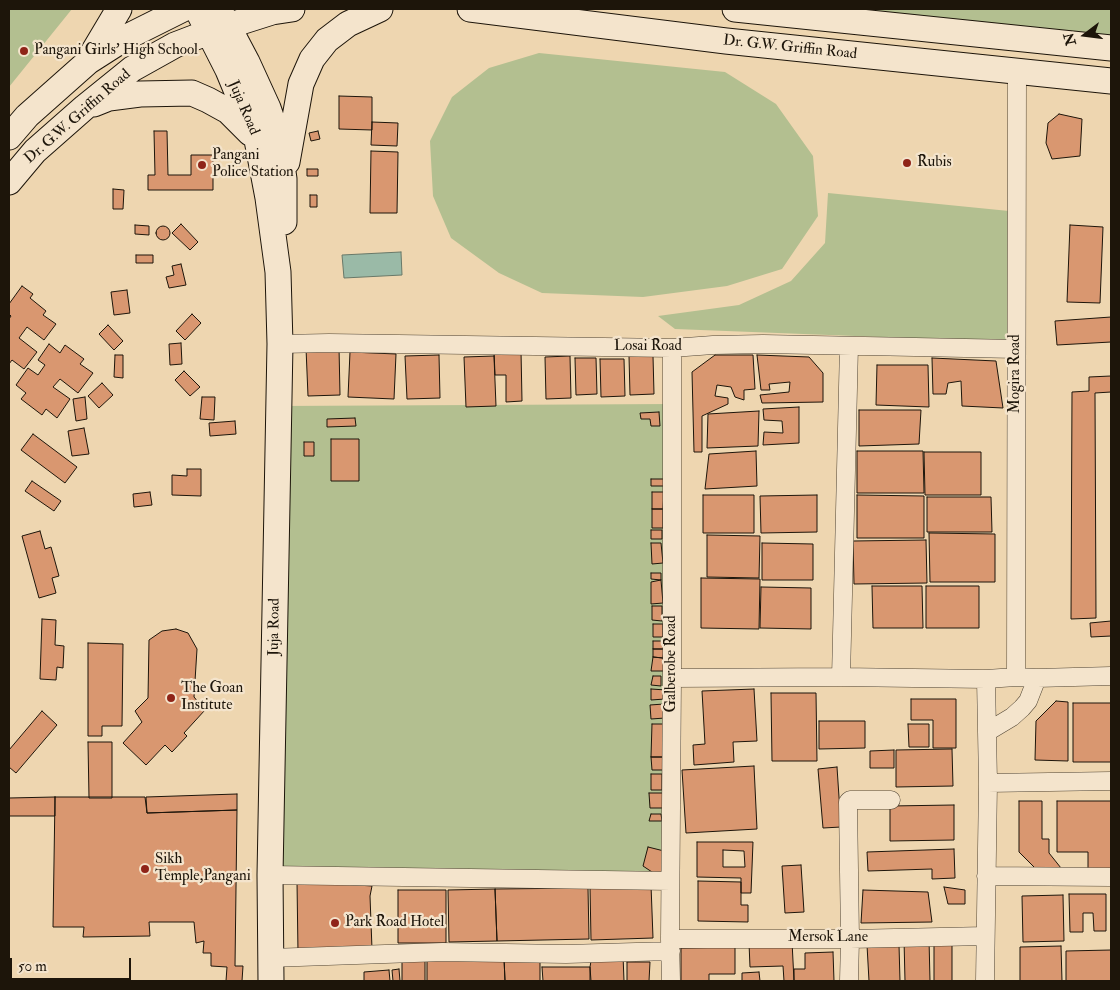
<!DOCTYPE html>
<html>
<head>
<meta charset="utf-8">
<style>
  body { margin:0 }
  #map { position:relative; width:1120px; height:990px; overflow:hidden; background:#eed6b0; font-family:"IM FELL Double Pica",serif }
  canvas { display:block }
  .frame { position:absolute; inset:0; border:10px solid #1d150a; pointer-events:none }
  .north { position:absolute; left:1060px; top:10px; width:50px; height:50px; -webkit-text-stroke:4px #f4e4cc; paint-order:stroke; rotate:255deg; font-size:14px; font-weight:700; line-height:20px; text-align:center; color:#1d150a }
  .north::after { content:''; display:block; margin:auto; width:18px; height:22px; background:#1d150a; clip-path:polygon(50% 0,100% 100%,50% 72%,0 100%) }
  .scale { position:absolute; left:10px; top:958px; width:121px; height:22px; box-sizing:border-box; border:2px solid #1d150a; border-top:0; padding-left:6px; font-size:15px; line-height:18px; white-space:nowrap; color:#1d150a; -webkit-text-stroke:4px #f4e4cc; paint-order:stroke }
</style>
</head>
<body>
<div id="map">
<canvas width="1120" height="990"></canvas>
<div class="frame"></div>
<div class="north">N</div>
<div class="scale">50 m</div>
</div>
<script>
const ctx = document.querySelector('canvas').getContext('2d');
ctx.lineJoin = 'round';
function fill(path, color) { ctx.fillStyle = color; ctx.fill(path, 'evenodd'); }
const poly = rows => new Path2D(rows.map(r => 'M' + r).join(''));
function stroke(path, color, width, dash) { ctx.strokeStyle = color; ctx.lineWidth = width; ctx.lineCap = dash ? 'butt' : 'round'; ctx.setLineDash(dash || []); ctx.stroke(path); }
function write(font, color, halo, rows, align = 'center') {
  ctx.font = font + ' "IM FELL Double Pica",serif'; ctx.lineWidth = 4.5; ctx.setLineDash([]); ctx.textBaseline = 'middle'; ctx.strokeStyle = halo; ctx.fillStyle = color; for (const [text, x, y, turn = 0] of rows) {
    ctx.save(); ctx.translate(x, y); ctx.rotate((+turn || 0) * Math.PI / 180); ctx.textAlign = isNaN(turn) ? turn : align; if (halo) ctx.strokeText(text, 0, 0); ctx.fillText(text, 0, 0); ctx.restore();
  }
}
fill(poly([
  [9,9,72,9,9,87],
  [735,9,1111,9,1111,48],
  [539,53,725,72,776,104,813,156,818,216,782,269,727,286,643,297,542,293,499,273,451,238,433,196,430,141,452,97,489,68],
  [828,193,1009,211,1009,342,675,329,658,316,739,305,791,281,825,243],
  [672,404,670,881,270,875,279,406]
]), '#b3bf90');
const water = poly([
  [401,252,402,275,344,278,342,255,401,252]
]);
fill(water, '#9abaa7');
stroke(water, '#687868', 1);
const building = poly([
  [339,96,372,97,372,130,339,129,339,96],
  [1059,114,1082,119,1080,156,1052,159,1046,143,1048,123,1059,114],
  [372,122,398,123,397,146,371,145,372,122],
  [154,131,167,131,168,175,191,175,191,155,213,155,213,190,148,190,148,175,155,175,154,131],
  [318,131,320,139,311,141,309,133,318,131],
  [371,151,398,152,397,213,370,213,371,151],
  [307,169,318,169,318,176,307,176,307,169],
  [113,189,124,190,123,209,113,209,113,189],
  [310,195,317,195,317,207,310,207,310,195],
  [181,224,198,242,190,250,172,233,181,224],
  [135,225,149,226,149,235,135,234,135,225],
  [1070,225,1103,227,1100,303,1067,302,1070,225],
  '156 233a7 7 0 1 1 14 0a7 7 0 1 1-14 0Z',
  [136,255,153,255,153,263,136,263,136,255],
  [181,264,186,285,169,288,166,277,174,275,172,266,181,264],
  [22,286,33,294,30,298,46,311,43,315,56,324,44,340,27,327,19,338,37,352,24,369,12,360,9,364,9,319,11,316,9,314,9,304,22,286],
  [127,290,130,313,114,315,111,292,127,290],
  [192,314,201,323,185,340,176,331,192,314],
  [1111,317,1111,342,1057,345,1055,321,1111,317],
  [108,325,123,341,114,350,99,334,108,325],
  [181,343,182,364,170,365,169,344,181,343],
  [49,344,60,353,65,345,84,359,80,364,93,373,78,393,60,379,53,387,70,399,57,418,46,409,42,415,21,399,26,393,16,385,28,368,38,375,45,365,38,360,49,344],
  [339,347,340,395,308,396,306,348,339,347],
  [494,351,521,351,522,401,506,402,506,375,495,375,494,351],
  [350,352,396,354,394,399,348,397,350,352],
  [115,355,123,355,123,378,114,377,115,355],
  [439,355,440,398,407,399,405,356,439,355],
  [715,355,753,355,755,389,744,390,744,400,735,397,731,387,717,385,715,396,728,398,728,404,702,416,702,452,694,452,692,372,715,355],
  [757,355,809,357,823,373,823,402,762,403,760,395,789,392,790,382,769,384,770,390,761,390,757,355],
  [494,356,496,406,466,407,464,357,494,356],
  [570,356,571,398,546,399,545,357,570,356],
  [629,356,653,356,654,394,630,395,629,356],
  [575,358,596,358,597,394,576,395,575,358],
  [932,358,996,361,1003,408,962,406,961,381,948,383,946,394,933,394,932,358],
  [600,359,624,359,625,396,601,397,600,359],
  [877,365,928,365,929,407,876,405,877,365],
  [184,371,200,387,190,396,175,380,184,371],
  [1111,376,1111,392,1095,393,1096,618,1071,619,1072,392,1089,391,1089,377,1111,376],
  [102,383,113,395,99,408,88,396,102,383],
  [85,397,87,419,76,421,73,399,85,397],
  [202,397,215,397,214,420,200,419,202,397],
  [799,407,799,443,763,445,764,432,783,433,782,421,764,420,763,409,799,407],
  [859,410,921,410,919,444,859,446,859,410],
  [759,411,758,446,707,448,708,414,759,411],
  [659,412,660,426,651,426,650,419,641,419,640,413,659,412],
  [355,418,356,426,327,427,327,419,355,418],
  [235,421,236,434,210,436,209,423,235,421],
  [84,428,89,454,72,456,68,431,84,428],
  [33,434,77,467,65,483,21,450,33,434],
  [331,439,359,439,359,481,331,481,331,439],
  [304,442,314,442,314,456,304,456,304,442],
  [756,451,757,486,705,489,709,454,756,451],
  [857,451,923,451,924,493,857,493,857,451],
  [924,452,981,452,981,495,925,495,924,452],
  [187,469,201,469,201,496,172,495,172,475,187,476,187,469],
  [651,479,664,479,664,486,651,486,651,479],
  [32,481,61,501,54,511,25,491,32,481],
  [150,492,152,505,134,507,133,494,150,492],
  [652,492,664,492,663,509,652,509,652,492],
  [703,495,754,495,754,533,703,533,703,495],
  [817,495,817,532,761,533,760,496,817,495],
  [857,495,924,496,924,538,857,538,857,495],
  [927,497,991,497,992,532,927,532,927,497],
  [652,509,663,509,663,528,652,528,652,509],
  [651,530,662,530,662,539,651,539,651,530],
  [40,531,45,549,51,547,59,576,52,578,56,593,39,598,22,536,40,531],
  [929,533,995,534,995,582,930,582,929,533],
  [707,535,760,536,759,578,707,577,707,535],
  [926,540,927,583,854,584,853,541,926,540],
  [651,543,661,543,663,563,652,564,651,543],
  [762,543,813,544,813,580,762,580,762,543],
  [651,573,661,573,661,580,651,579,651,573],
  [701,578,760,579,759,629,701,628,701,578],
  [661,580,663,603,651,604,651,582,661,580],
  [872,586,922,586,923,628,873,628,872,586],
  [926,586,979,586,979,628,926,628,926,586],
  [761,587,811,588,811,629,760,628,761,587],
  [652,606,662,606,662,621,652,620,652,606],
  [42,619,56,620,55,645,64,646,63,668,57,667,56,680,40,679,42,619],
  [1111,621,1111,636,1091,637,1090,623,1111,621],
  [653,624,663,624,663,637,653,637,653,624],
  [176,629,188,633,197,649,194,697,205,710,184,733,187,736,172,752,165,745,146,765,123,743,142,722,135,711,148,698,149,640,162,631,176,629],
  [653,641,664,641,664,649,653,649,653,641],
  [88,643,123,644,122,726,102,726,102,736,88,736,88,643],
  [653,649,664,649,663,658,653,657,653,649],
  [653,657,663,658,664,671,651,671,653,657],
  [653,676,661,676,661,686,651,685,653,676],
  [651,689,666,690,665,699,651,700,651,689],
  [754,689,757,741,733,742,734,762,694,765,693,745,705,744,702,691,754,689],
  [771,693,816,693,817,761,772,761,771,693],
  [911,699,956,699,956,748,933,748,933,720,911,720,911,699],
  [1056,701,1068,702,1068,761,1035,760,1036,721,1056,701],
  [1073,703,1111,703,1111,762,1073,762,1073,703],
  [664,704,665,718,651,719,650,705,664,704],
  [42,711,57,725,16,773,9,767,9,750,42,711],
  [819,721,865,721,865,748,819,749,819,721],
  [652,724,664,724,663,757,651,757,652,724],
  [908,724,929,724,929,747,909,747,908,724],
  [88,742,112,742,112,798,89,798,88,742],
  [952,749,953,786,896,787,896,750,952,749],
  [894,750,894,768,870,768,870,751,894,750],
  [651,757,663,757,663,770,652,770,651,757],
  [754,766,757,829,686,833,682,770,754,766],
  [837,767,841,827,823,828,818,769,837,767],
  [651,774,662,774,662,790,651,790,651,774],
  [649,793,663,793,663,808,650,808,649,793],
  [237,794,237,810,147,813,146,797,237,794],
  [55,797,145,797,147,813,237,810,235,966,243,966,242,981,226,981,227,967,211,966,211,953,203,953,204,941,196,943,194,922,149,922,150,936,83,937,84,927,53,927,55,797],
  [55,797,55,816,9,816,9,798,55,797],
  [1019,801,1042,801,1042,839,1049,839,1049,853,1061,868,1036,869,1019,852,1019,801],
  [1057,801,1111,801,1111,871,1088,871,1088,852,1057,852,1057,801],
  [954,805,954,840,890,841,890,806,954,805],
  [651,814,661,814,662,821,649,821,651,814],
  [697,842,753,842,751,893,741,893,741,878,697,877,697,842],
  [723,850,744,851,745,867,723,867,723,850],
  [648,847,664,851,661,878,643,866,648,847],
  [954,849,955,878,932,879,932,869,868,871,867,852,954,849],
  [801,865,804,912,785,913,782,866,801,865],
  [297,881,372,886,370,896,372,949,298,953,297,881],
  [698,881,741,882,741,905,748,905,748,922,698,921,698,881],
  [651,885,653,938,591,940,590,887,651,885],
  [944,887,965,890,965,904,948,904,944,887],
  [588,888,589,939,497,941,495,889,588,888],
  [495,889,497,941,449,942,448,890,495,889],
  [398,890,446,890,446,943,398,943,398,890],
  [863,890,928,892,932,922,861,923,863,890],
  [1069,894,1106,894,1106,931,1094,931,1093,913,1083,913,1083,932,1070,932,1069,894],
  [1063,895,1064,941,1023,942,1022,896,1063,895],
  [904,939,929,939,930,981,905,981,904,939],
  [792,941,794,981,784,981,783,966,750,967,749,943,792,941],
  [934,942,952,942,952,981,934,981,934,942],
  [867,945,899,945,900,981,869,981,867,945],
  [1061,946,1062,981,1020,981,1020,947,1061,946],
  [735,947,735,974,709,974,709,981,681,981,681,948,735,947],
  [1111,950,1111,981,1066,981,1066,951,1111,950],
  [833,952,834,981,794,981,794,969,805,969,805,953,833,952],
  [592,955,623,955,624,981,591,981,590,967,592,955],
  [540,957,540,981,505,981,504,958,540,957],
  [402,958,425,958,425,981,402,981,402,958],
  [427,958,504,958,505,981,427,981,427,958],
  [627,962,650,962,649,981,627,981,627,962],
  [542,967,590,967,590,981,543,981,542,967],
  [399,969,400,981,393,981,392,970,399,969],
  [389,970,390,981,364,981,364,972,389,970],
  [759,972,760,981,742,981,742,973,759,972]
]);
fill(building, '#d99770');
stroke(building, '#1d150a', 1);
const street = poly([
  [280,344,329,343,672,348,713,345,763,344,1016,349],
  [841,677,849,346],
  [1016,677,1017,71],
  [672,678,841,677,986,679,1016,677,1037,678,1111,676],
  [987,732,1012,717,1022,708,1028,701,1037,678],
  [988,783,1111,781],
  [270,875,670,881],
  [986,876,1111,877],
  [670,939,850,939,985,936],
  [270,958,443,952,566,954,671,951],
  [671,981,670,939,672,678,672,348],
  [849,981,850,939,848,802,850,800,891,800],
  [985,981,988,783,986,679]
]);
const secondary = poly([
  [197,9,228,70,257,140,268,198,278,272,280,344,270,875,271,981],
  [219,9,247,62,268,108,278,137,284,179,284,222],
  [470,9,726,41,1111,81],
  [735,9,1111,48],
  [91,56,119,9],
  [94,104,109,98,140,94,192,93,208,100,228,111,250,133],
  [9,137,27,116,89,61,125,38,183,9],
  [287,162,301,84,312,59,327,40,348,24,380,9],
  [9,182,35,151,85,107,132,69,175,45,209,32,272,12,292,9]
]);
stroke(street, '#514534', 19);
stroke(secondary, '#1d150a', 27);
stroke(street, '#f4e4cc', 18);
stroke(secondary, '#f4e4cc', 25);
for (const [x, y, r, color] of [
  [24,51,5,"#8f2418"],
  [907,163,5,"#8f2418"],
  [202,165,5,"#8f2418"],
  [171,698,5,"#8f2418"],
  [145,869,5,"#8f2418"],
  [335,923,5,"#8f2418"]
]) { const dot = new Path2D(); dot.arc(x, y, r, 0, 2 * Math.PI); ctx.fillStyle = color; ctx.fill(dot); stroke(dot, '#f4e4cc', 2); }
write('15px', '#1d150a', '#f4e4cc', [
  ["Dr. G.W. Griffin Road",790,48,6],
  ["Juja Road",243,108,67],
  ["Dr. G.W. Griffin Road",78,117,-41],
  ["Losai Road",648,347],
  ["Mogira Road",1016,374,-90],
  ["Juja Road",275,627,-89],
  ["Galberobe Road",672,664,-90],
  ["Mersok Lane",828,938]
]);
write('15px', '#1d150a', '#f4e4cc', [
  ["Pangani Girls' High School",34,51],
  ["Pangani",212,156],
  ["Police Station",212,173],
  ["Rubis",917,163],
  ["The Goan",181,689],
  ["Institute",181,706],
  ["Sikh",155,860],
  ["Temple,Pangani",155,877],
  ["Park Road Hotel",345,923]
], 'left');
</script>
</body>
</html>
